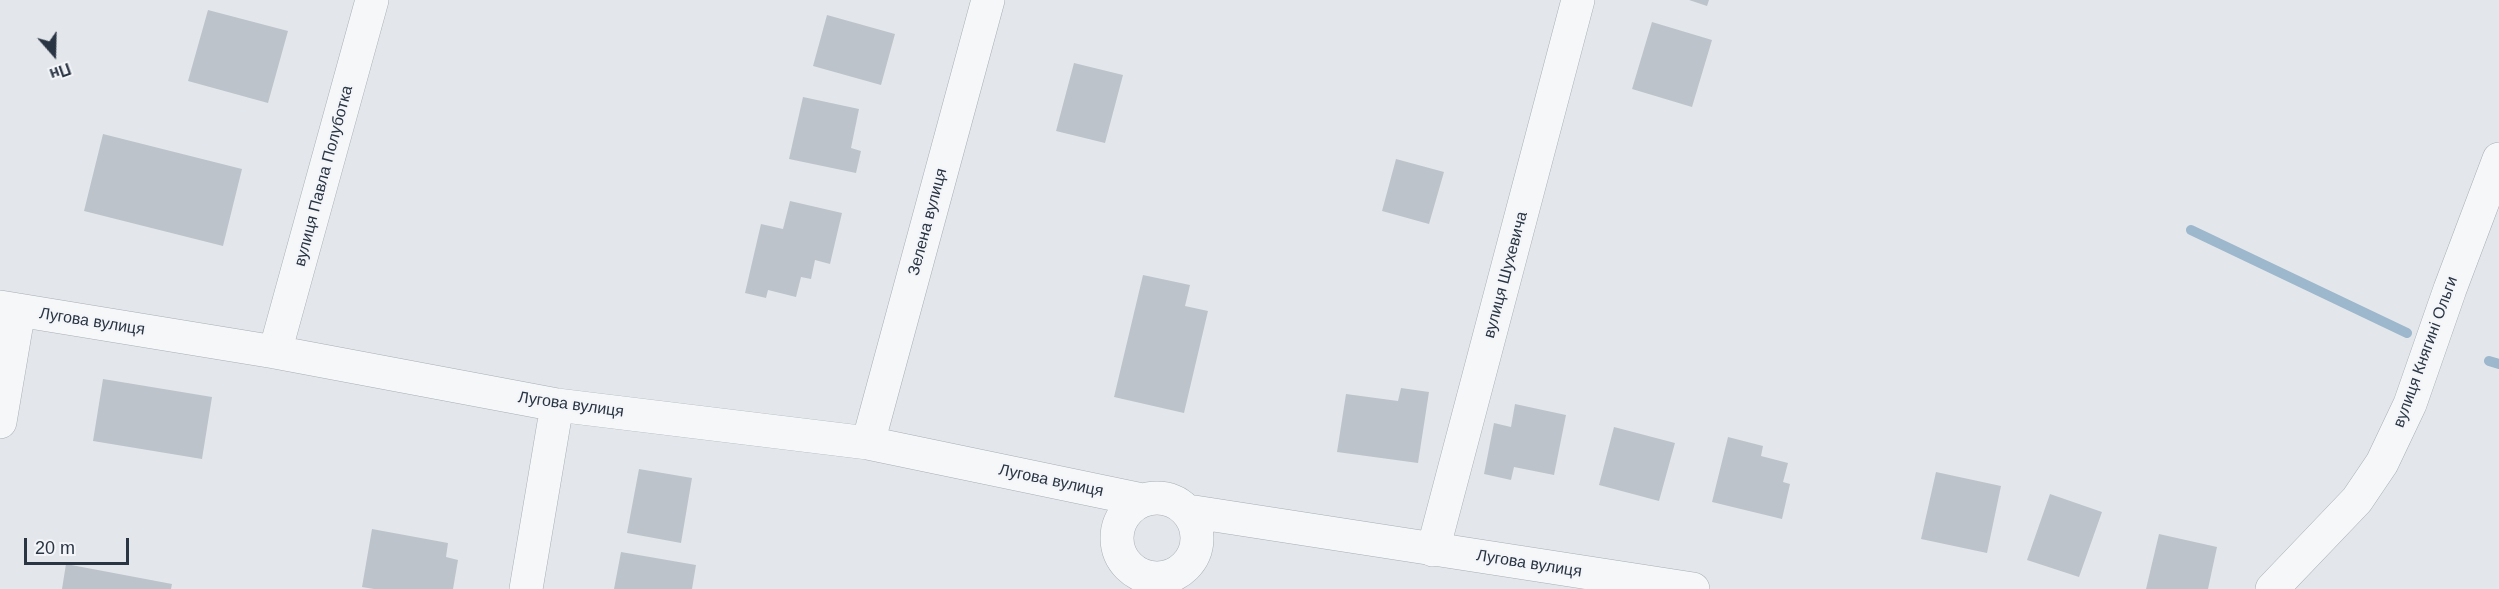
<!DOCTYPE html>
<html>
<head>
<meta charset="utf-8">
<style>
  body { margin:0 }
  #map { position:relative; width:2499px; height:589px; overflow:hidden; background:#e3e7eb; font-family:Arial,sans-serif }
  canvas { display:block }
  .north { position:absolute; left:24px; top:24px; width:60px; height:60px; -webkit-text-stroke:4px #f3f5f8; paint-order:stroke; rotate:160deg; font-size:16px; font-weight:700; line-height:24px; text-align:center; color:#2a3544 }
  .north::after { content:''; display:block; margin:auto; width:21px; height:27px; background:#2a3544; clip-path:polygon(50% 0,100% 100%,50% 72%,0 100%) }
  .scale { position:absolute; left:24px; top:538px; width:105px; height:27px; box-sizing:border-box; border:3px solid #2a3544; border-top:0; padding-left:8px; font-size:18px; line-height:21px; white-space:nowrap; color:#2a3544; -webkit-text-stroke:4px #f3f5f8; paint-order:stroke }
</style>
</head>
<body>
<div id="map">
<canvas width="2499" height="589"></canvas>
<div class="north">Пн</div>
<div class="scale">20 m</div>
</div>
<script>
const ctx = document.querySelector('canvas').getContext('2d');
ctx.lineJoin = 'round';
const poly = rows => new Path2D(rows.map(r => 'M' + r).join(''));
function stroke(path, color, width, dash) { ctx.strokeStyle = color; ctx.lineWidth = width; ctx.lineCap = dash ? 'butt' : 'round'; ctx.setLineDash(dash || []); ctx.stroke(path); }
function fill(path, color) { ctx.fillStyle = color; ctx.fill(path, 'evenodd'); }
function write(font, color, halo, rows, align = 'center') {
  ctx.font = font + ' Arial,sans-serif'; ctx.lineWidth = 4.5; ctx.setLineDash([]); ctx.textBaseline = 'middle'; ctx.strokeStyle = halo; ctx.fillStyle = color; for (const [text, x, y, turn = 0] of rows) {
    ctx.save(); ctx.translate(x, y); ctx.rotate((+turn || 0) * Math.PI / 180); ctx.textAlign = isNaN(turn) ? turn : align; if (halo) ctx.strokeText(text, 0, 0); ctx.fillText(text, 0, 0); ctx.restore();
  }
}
stroke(poly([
  [2191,230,2407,333],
  [2489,361,2499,364]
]), '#9db7cc', 10);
fill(poly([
  [1689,0,1709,0,1707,6],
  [208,10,288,31,268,103,188,81],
  [827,15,895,34,881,85,813,66],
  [1652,22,1712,40,1692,107,1632,89],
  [1074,63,1123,75,1105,143,1056,131],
  [803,97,859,109,851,148,861,151,856,173,789,159],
  [103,134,242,169,223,246,84,211],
  [1396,159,1444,172,1429,224,1382,211],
  [790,201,842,213,830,264,815,260,811,279,801,277,796,297,768,290,766,298,745,293,761,224,783,229],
  [1143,275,1190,285,1185,306,1208,311,1184,413,1114,397],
  [103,379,212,397,202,459,93,441],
  [1401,388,1429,392,1418,463,1337,452,1346,394,1398,401],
  [1515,404,1566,415,1554,475,1514,467,1511,480,1484,474,1494,423,1511,427],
  [1614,427,1675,443,1659,501,1599,485],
  [1728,437,1763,446,1761,456,1788,463,1783,482,1790,484,1782,519,1712,502],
  [639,469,692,478,681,543,627,533],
  [1936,472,2001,486,1987,553,1921,539],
  [2050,494,2102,512,2079,577,2027,560],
  [372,529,448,543,446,557,458,560,453,589,374,589,362,587],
  [2159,534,2217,547,2208,589,2146,589],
  [621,552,696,565,692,589,614,589],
  [66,564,172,584,171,589,62,589]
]), '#bcc3cb');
const minor = poly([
  [0,307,275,352,557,405,868,443,1142,500],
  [275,352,372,0],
  [0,422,19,310],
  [868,443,988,0],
  '1117 538a40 40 0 1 1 80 0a40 40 0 1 1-80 0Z',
  [1188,511,1693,589],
  [1433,550,1578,0],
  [526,589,557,405],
  [2272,589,2357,500,2382,463,2410,404,2450,289,2499,159]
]);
stroke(minor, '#a8aeb6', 34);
stroke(minor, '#f6f7f9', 33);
write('16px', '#2a3544', '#f3f5f8', [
  ["вулиця Павла Полуботка",324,176,-75],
  ["Зелена вулиця",928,222,-75],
  ["вулиця Шухевича",1506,275,-75],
  ["Лугова вулиця",92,322,9],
  ["вулиця Княгині Ольги",2426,352,-70],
  ["Лугова вулиця",571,405,8],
  ["Лугова вулиця",1051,481,12],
  ["Лугова вулиця",1529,564,9]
]);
</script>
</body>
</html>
